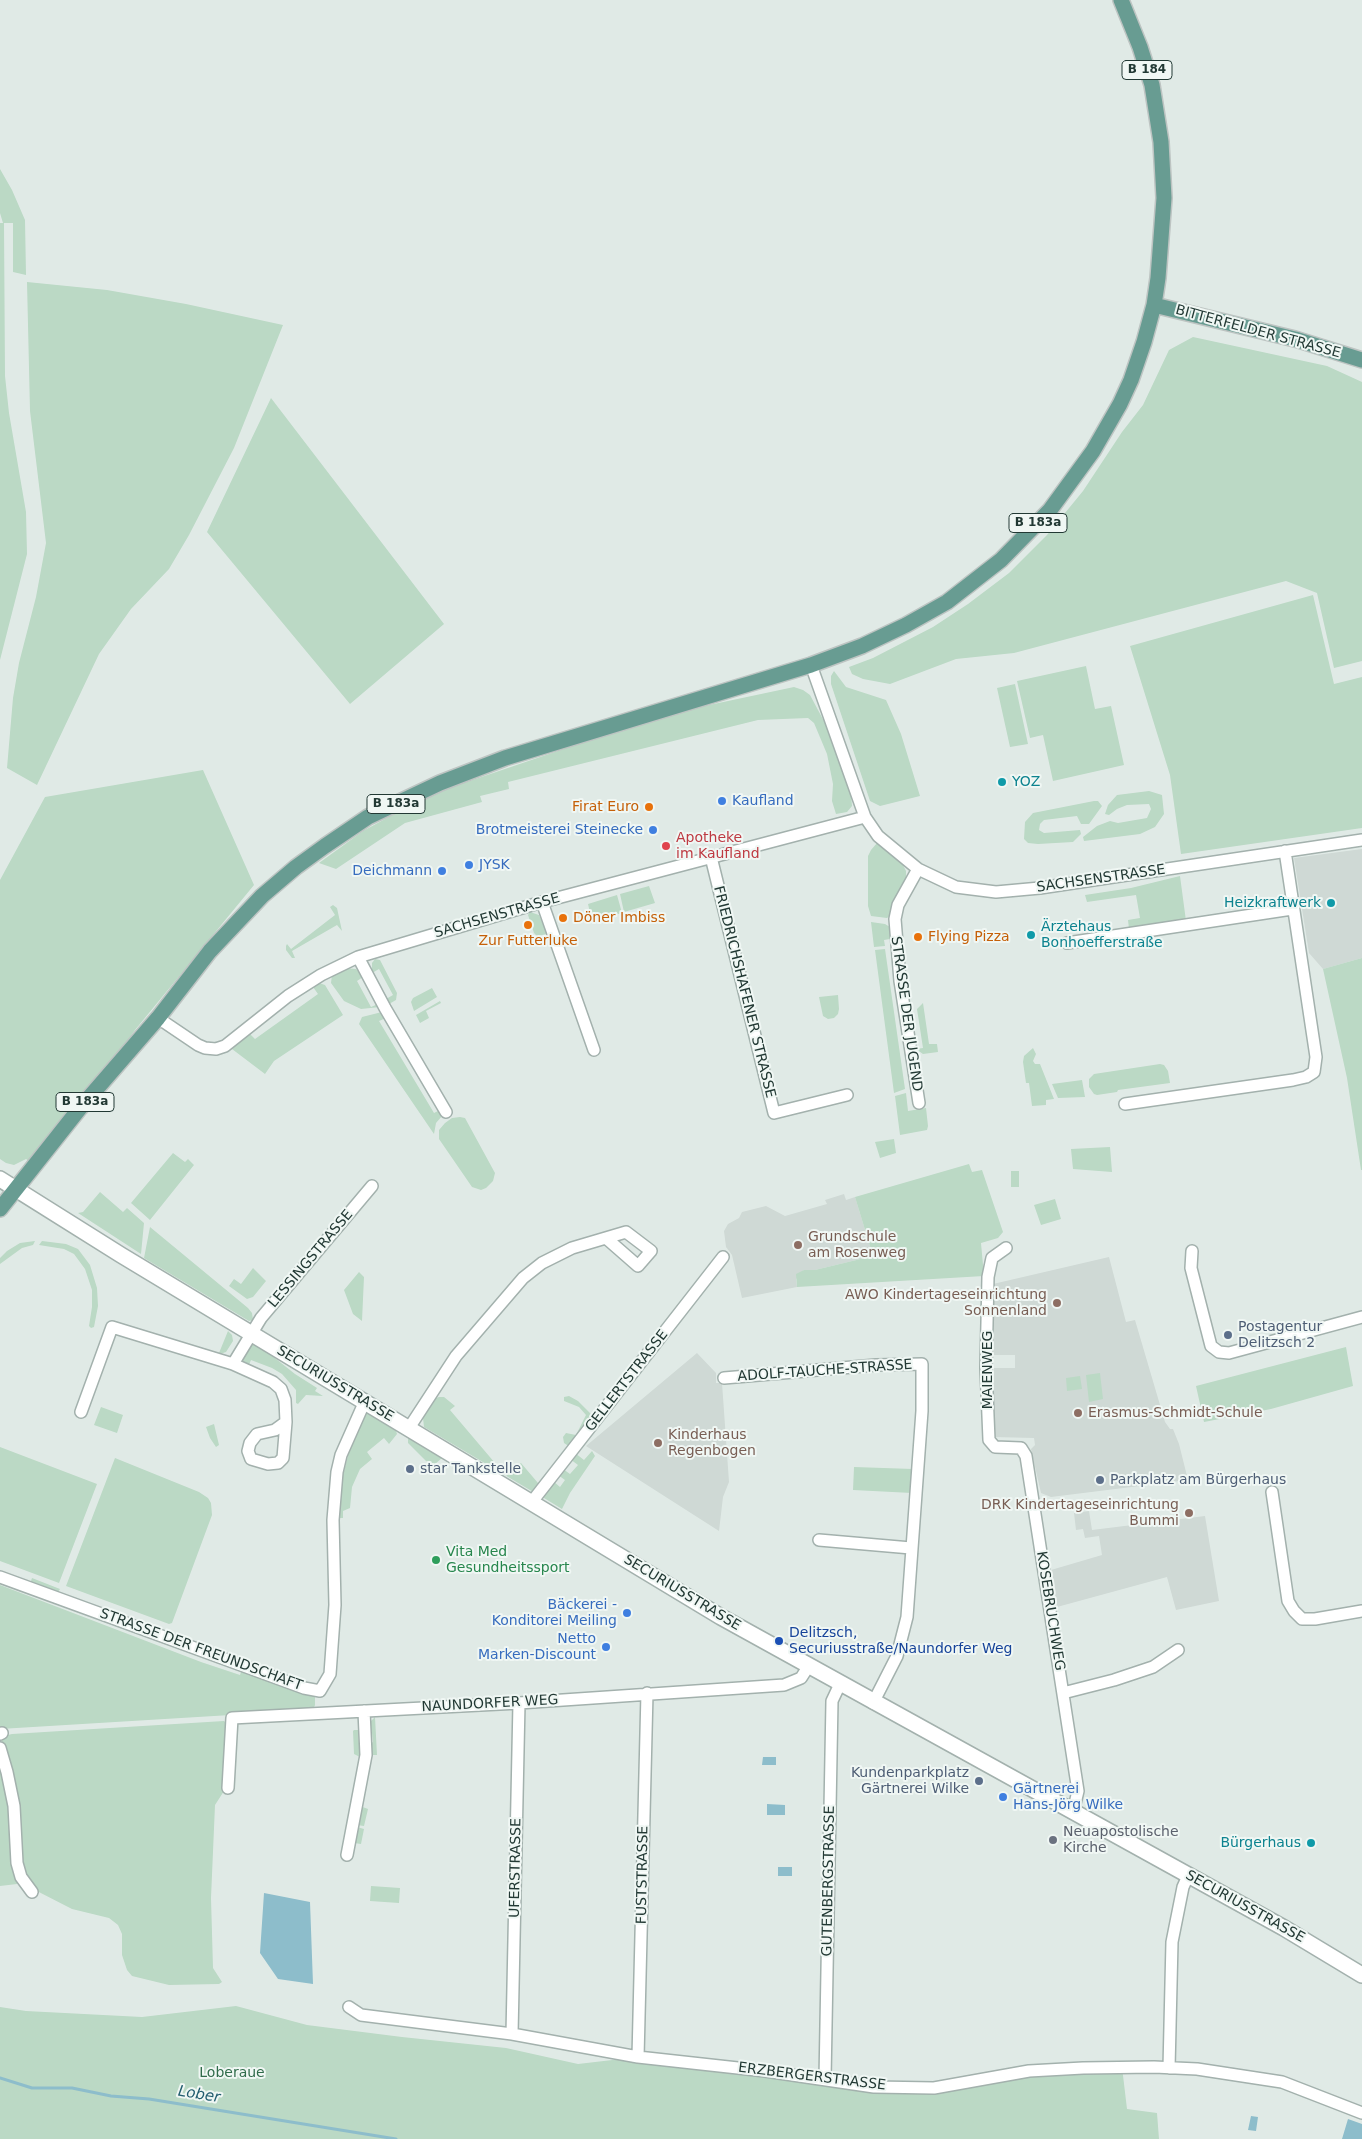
<!DOCTYPE html>
<html>
<head>
<meta charset="utf-8">
<style>
  body { margin:0 }
  canvas { display:block; background:#e0eae6 }
</style>
</head>
<body>
<canvas width="1362" height="2139"></canvas>
<script>
const ctx = document.querySelector('canvas').getContext('2d');
ctx.lineJoin = 'round';
function fill(path, color) { ctx.fillStyle = color; ctx.fill(path, 'evenodd'); }
const poly = rows => new Path2D(rows.map(r => 'M' + r).join(''));
function stroke(path, color, width, dash) { ctx.strokeStyle = color; ctx.lineWidth = width; ctx.lineCap = dash ? 'butt' : 'round'; ctx.setLineDash(dash || []); ctx.stroke(path); }
function write(font, color, halo, rows, align = 'center') {
  ctx.font = font + ' "DejaVu Sans",sans-serif'; ctx.lineWidth = 4; ctx.setLineDash([]); ctx.textBaseline = 'middle'; ctx.strokeStyle = halo; ctx.fillStyle = color; for (const [text, x, y, turn = 0] of rows) {
    ctx.save(); ctx.translate(x, y); ctx.rotate((+turn || 0) * Math.PI / 180); ctx.textAlign = isNaN(turn) ? turn : align; if (halo) ctx.strokeText(text, 0, 0); ctx.fillText(text, 0, 0); ctx.restore();
  }
}
fill(poly([
  [1362,849,1362,958,1323,969,1309,953,1294,858],
  [844,1194,846,1200,855,1197,873,1256,815,1270,804,1270,796,1279,797,1287,742,1298,732,1255,726,1247,724,1231,728,1224,739,1218,742,1212,766,1206,785,1216,827,1204,825,1200],
  [1109,1257,1126,1322,1135,1320,1165,1422,1170,1429,1173,1429,1179,1444,1188,1480,1051,1497,1041,1493,1031,1449,1035,1445,1034,1438,993,1437,994,1368,1015,1368,1015,1355,994,1355,993,1284],
  [697,1353,716,1373,716,1383,722,1383,729,1482,723,1497,719,1531,586,1446],
  [1089,1511,1092,1530,1205,1516,1219,1601,1176,1610,1167,1577,1057,1607,1051,1570,1102,1555,1099,1536,1085,1538,1083,1529,1076,1530,1074,1513]
]), '#cfd9d5');
fill(poly([
  [0,169,12,190,25,220,26,275,13,272,13,223,4,223,5,376,9,413,26,512,27,554,0,660,0,223,3,223,0,213],
  [27,282,107,290,186,304,283,325,234,448,189,535,169,569,131,609,99,654,37,785,7,768,13,698,19,663,36,597,46,543,30,411],
  [1193,337,1327,366,1362,382,1362,661,1334,668,1317,593,1286,581,1014,653,956,659,890,684,863,679,852,674,849,667,873,658,933,627,968,604,1009,573,1047,535,1083,491,1122,432,1143,405,1169,350],
  [271,398,444,624,350,704,207,532],
  [1313,595,1334,684,1362,677,1362,828,1181,854,1170,775,1130,646],
  [1086,666,1095,709,1111,706,1124,765,1053,781,1043,735,1030,738,1017,681],
  [834,671,846,687,886,700,901,734,920,796,880,806,870,801,831,684,831,676],
  [1015,684,1028,744,1010,747,997,688],
  [794,687,803,690,810,695,826,725,851,794,852,806,847,812,836,814,832,801,833,784,827,754,814,723,808,718,758,720,508,782,509,789,480,796,482,802,405,823,336,869,319,863,363,831,396,813,452,787,599,737,695,708],
  [203,770,254,885,135,1030,100,1079,29,1161,26,1159,14,1165,6,1163,0,1159,0,880,45,797],
  [1149,791,1162,795,1164,814,1155,827,1140,834,1084,841,1083,837,1097,826,1110,821,1118,823,1147,818,1151,809,1149,804,1127,805,1117,809,1109,815,1105,814,1108,805,1117,795],
  [1094,801,1098,801,1102,806,1089,824,1081,824,1077,816,1044,820,1040,824,1039,830,1044,833,1080,830,1081,834,1073,842,1038,844,1028,843,1024,839,1025,822,1033,813],
  [877,843,903,865,906,871,906,878,891,915,887,918,871,916,868,906,868,856,871,850],
  [1180,876,1186,921,1129,929,1128,920,1140,918,1136,895,1087,902,1085,895,1131,888],
  [649,886,655,903,624,912,620,894],
  [617,895,622,913,592,921,588,904],
  [333,905,337,908,342,931,337,925,292,951,295,958,292,958,286,950,286,946,287,944,291,949,335,915,330,907],
  [530,912,539,915,547,934,537,936,534,933,528,915],
  [871,922,885,924,890,927,890,939,884,940,885,946,874,947],
  [885,949,905,1089,894,1093,875,950],
  [1362,958,1362,1170,1361,1170,1347,1078,1323,969],
  [375,959,380,960,397,993,396,1000,389,1004,386,999,393,995,379,969,372,973,372,963],
  [345,968,356,969,360,973,363,977,357,981,371,1007,378,1004,380,1007,361,1009,344,1001,331,983,332,975],
  [319,983,325,985,343,1015,274,1061,265,1074,232,1049,237,1042,249,1033,255,1039,318,994,313,987],
  [432,988,437,997,414,1011,411,1002,413,998],
  [838,995,839,1009,838,1014,834,1018,828,1019,823,1016,819,997],
  [440,1001,441,1003,426,1011,429,1018,420,1023,416,1015],
  [923,1003,929,1044,937,1044,938,1052,923,1054,916,1049,923,1048,917,1009],
  [382,1012,386,1018,379,1021,434,1113,440,1110,442,1116,436,1123,434,1134,359,1024,362,1017],
  [1033,1048,1036,1054,1033,1061,1035,1064,1040,1064,1054,1099,1046,1100,1046,1105,1032,1106,1029,1083,1026,1083,1023,1062,1024,1056],
  [1160,1064,1164,1065,1168,1071,1170,1083,1118,1090,1117,1092,1097,1095,1094,1094,1089,1087,1089,1079,1094,1074],
  [1082,1080,1085,1097,1058,1098,1052,1084],
  [906,1093,908,1111,926,1108,928,1126,927,1130,900,1135,895,1096],
  [460,1117,465,1118,495,1173,493,1181,486,1188,481,1190,472,1187,439,1139,439,1130,445,1123,452,1118],
  [894,1139,896,1153,880,1158,875,1142],
  [1110,1147,1112,1172,1073,1169,1071,1149],
  [173,1153,185,1162,188,1159,194,1165,150,1220,131,1203],
  [969,1164,972,1172,982,1170,1003,1232,998,1238,981,1243,984,1276,797,1287,796,1274,804,1270,815,1270,873,1256,855,1197],
  [1011,1171,1019,1171,1019,1187,1011,1187],
  [100,1192,123,1212,127,1208,144,1223,141,1254,78,1213,83,1212],
  [1055,1199,1061,1219,1041,1225,1034,1205],
  [150,1227,248,1308,252,1313,253,1320,249,1321,144,1258],
  [35,1241,33,1245,22,1248,0,1264,0,1258,7,1251,20,1243],
  [42,1241,66,1244,78,1249,90,1265,97,1288,98,1306,94,1327,91,1328,89,1326,92,1307,92,1290,85,1269,74,1254,64,1249,39,1245],
  [253,1268,266,1281,253,1297,247,1299,229,1286,234,1279,241,1284],
  [359,1272,364,1277,362,1321,353,1314,344,1290],
  [228,1331,232,1335,233,1341,226,1352,220,1354,219,1353],
  [251,1343,271,1355,295,1374,317,1388,315,1391,323,1396,306,1395,298,1404,296,1403,296,1390,282,1374,272,1368,251,1360,248,1367,242,1363,241,1358],
  [1346,1347,1353,1386,1271,1409,1204,1422,1196,1386],
  [1100,1373,1103,1399,1089,1402,1086,1375],
  [1080,1376,1082,1389,1067,1391,1066,1378],
  [569,1396,578,1401,593,1416,570,1447,564,1443,563,1437,566,1433,576,1435,586,1415,579,1407,564,1401,564,1397],
  [439,1397,444,1397,455,1406,450,1410,506,1476,521,1463,538,1483,540,1488,535,1493,424,1427,423,1418,425,1412,433,1399],
  [101,1407,123,1415,117,1433,94,1425],
  [1141,1408,1142,1412,1113,1416,1113,1412],
  [367,1413,396,1431,397,1434,389,1444,384,1438,367,1452,372,1459,360,1469,352,1487,350,1508,343,1511,343,1518,339,1518,343,1475,350,1448,363,1414],
  [214,1424,219,1445,216,1447,210,1438,206,1427],
  [408,1437,442,1458,435,1464,426,1461,408,1443],
  [0,1447,97,1484,59,1583,0,1561],
  [592,1451,595,1456,570,1493,562,1509,544,1498,542,1497,553,1481,560,1487,565,1480,558,1475,563,1469,570,1474,578,1465,570,1459,575,1453,584,1460],
  [115,1458,199,1492,208,1498,211,1503,212,1515,172,1623,169,1624,66,1586],
  [854,1467,913,1469,912,1493,853,1490],
  [32,1578,60,1589,57,1594,30,1584],
  [0,1585,201,1662,240,1675,242,1669,312,1693,315,1697,315,1705,313,1710,0,1729],
  [375,1717,377,1755,369,1755,369,1745,373,1742,372,1733,368,1731,369,1723],
  [224,1721,227,1724,224,1791,215,1805,211,1898,213,1968,222,1982,219,1984,169,1985,132,1976,127,1970,122,1955,122,1934,118,1925,109,1918,72,1909,33,1889,17,1863,17,1884,0,1886,0,1748,7,1755,0,1737,12,1734],
  [354,1730,358,1730,360,1757,354,1754,353,1731],
  [360,1806,368,1809,364,1826,357,1825],
  [357,1827,364,1829,361,1844,354,1843],
  [371,1886,400,1888,399,1903,370,1901],
  [236,2006,307,2025,402,2037,506,2048,578,2064,638,2057,934,2088,1029,2071,1122,2067,1127,2109,1157,2113,1159,2139,0,2139,0,2007,26,2011,142,2017]
]), '#bbd9c5');
fill(poly([
  [763,1757,776,1757,776,1765,762,1765],
  [767,1804,785,1805,785,1815,767,1815],
  [778,1867,792,1867,792,1876,778,1876],
  [264,1893,310,1902,313,1984,278,1979,260,1953],
  [1251,2116,1258,2117,1256,2131,1248,2130],
  [1348,2119,1362,2124,1362,2139,1342,2139]
]), '#8dbdcb');
stroke(poly([
  [0,2078,32,2088,72,2088,111,2096,149,2099,396,2139]
]), '#8dbdcb', 3);
const minor = poly([
  [811,665,865,817,878,836,918,869,956,887,996,892,1040,888,1362,840],
  [711,857,774,1113,847,1095],
  [918,869,898,905,895,919,900,981,919,1103],
  [542,902,594,1050],
  [1067,943,1292,909],
  [358,957,385,1008,446,1112],
  [158,1018,198,1045,205,1048,216,1049,225,1046,288,996,321,975,358,957,542,902,865,817],
  [1125,1104,1293,1080,1306,1077,1314,1072,1316,1057,1285,851],
  [1006,1248,992,1258,988,1277,986,1368,989,1440,995,1447,1021,1448,1026,1456,1078,1791,1073,1812],
  [1192,1251,1191,1268,1211,1346,1219,1352,1229,1353,1362,1317],
  [233,1364,273,1382,281,1389,285,1400,286,1422,275,1430,257,1434,250,1443,248,1451,251,1459,268,1464,278,1463,283,1458,286,1422],
  [724,1378,876,1365,922,1364,922,1411,907,1617,897,1656,873,1703],
  [81,1412,112,1327,233,1364,261,1318,372,1186],
  [409,1428,456,1356,523,1278,542,1263,572,1248,626,1232,651,1251,638,1266,606,1238],
  [1272,1492,1288,1601,1294,1611,1302,1619,1315,1619,1362,1611],
  [531,1503,723,1257],
  [819,1540,911,1548],
  [0,1577,304,1688,320,1691,330,1674,335,1605,333,1520,337,1472,341,1455,365,1401],
  [1063,1693,1114,1680,1153,1667,1178,1650],
  [0,1734,2,1733],
  [0,1748,7,1772,14,1806,17,1863,21,1877,32,1892],
  [228,1788,232,1718,519,1703,784,1685,801,1678,808,1667],
  [347,1855,366,1755,364,1711],
  [349,2007,361,2015,512,2034,638,2057,765,2071,874,2087,934,2088,1029,2071,1083,2068,1154,2067,1197,2069,1282,2082,1362,2113],
  [512,2034,519,1703],
  [638,2057,647,1693],
  [1169,2068,1172,1942,1183,1887,1188,1876],
  [825,2079,832,1701,840,1684]
]);
const tertiary = poly([
  [0,1179,121,1255,721,1617,1284,1928,1362,1975]
]);
const primary = poly([
  [1154,305,1295,339,1362,360],
  [0,1209,80,1108,158,1018,210,951,262,896,296,867,325,846,368,817,440,783,505,758,811,665,862,646,906,625,947,602,1001,560,1050,510,1093,451,1120,404,1131,380,1144,342,1154,305,1158,278,1164,198,1161,142,1152,85,1140,47,1121,0]
]);
stroke(minor, '#a3b1ad', 14);
stroke(tertiary, '#a3b1ad', 18);
stroke(primary, '#bdc4c2', 18);
stroke(minor, '#fff', 11);
stroke(tertiary, '#fff', 15);
stroke(primary, '#689c92', 15);
for (const [x, y, r, color] of [
  [1002,782,5,"#0f9aa8"],
  [722,801,5,"#3f7fe0"],
  [649,807,5,"#e8710a"],
  [653,830,5,"#3f7fe0"],
  [666,846,5,"#e0444e"],
  [469,865,5,"#3f7fe0"],
  [442,871,5,"#3f7fe0"],
  [1331,903,5,"#0f9aa8"],
  [563,918,5,"#e8710a"],
  [528,925,5,"#e8710a"],
  [1031,935,5,"#0f9aa8"],
  [918,937,5,"#e8710a"],
  [798,1245,5,"#8d6e63"],
  [1057,1303,5,"#8d6e63"],
  [1228,1335,5,"#5c6f8a"],
  [1078,1413,5,"#8d6e63"],
  [658,1443,5,"#8d6e63"],
  [410,1469,5,"#5c6f8a"],
  [1100,1480,5,"#5c6f8a"],
  [1189,1513,5,"#8d6e63"],
  [436,1560,5,"#2e9e5b"],
  [627,1613,5,"#3f7fe0"],
  [779,1641,5,"#1a4fb4"],
  [606,1647,5,"#3f7fe0"],
  [979,1781,5,"#5c6f8a"],
  [1003,1797,5,"#3f7fe0"],
  [1053,1840,5,"#6b7280"],
  [1311,1843,5,"#0f9aa8"]
]) { const dot = new Path2D(); dot.arc(x, y, r, 0, 2 * Math.PI); ctx.fillStyle = color; ctx.fill(dot); stroke(dot, '#f0f7f4', 2); }
for (const [x, y, w] of [
  [1147,70,50],
  [1038,523,58],
  [396,804,58],
  [85,1102,58]
]) { const box = new Path2D(); box.roundRect(x - w / 2, y - 9.5, w, 19, 4); ctx.fillStyle = '#f0f7f4'; ctx.fill(box); stroke(box, '#223934', 1); }
write('bold 12px', '#223934', null, [
  ["B 184",1147,70],
  ["B 183a",1038,523],
  ["B 183a",396,804],
  ["B 183a",85,1102]
]);
write('14px', '#223934', '#f0f7f4', [
  ["BITTERFELDER STRASSE",1258,332,15],
  ["SACHSENSTRASSE",1101,879,-8],
  ["SACHSENSTRASSE",497,916,-16],
  ["FRIEDRICHSHAFENER STRASSE",744,992,76],
  ["STRASSE DER JUGEND",906,1014,82],
  ["LESSINGSTRASSE",311,1259,-50],
  ["MAIENWEG",988,1370,-90],
  ["ADOLF-TAUCHE-STRASSE",825,1371,-4],
  ["GELLERTSTRASSE",627,1381,-52],
  ["SECURIUSSTRASSE",335,1384,31],
  ["SECURIUSSTRASSE",682,1593,31],
  ["KOSEBRUCHWEG",1050,1611,81],
  ["STRASSE DER FREUNDSCHAFT",201,1650,20],
  ["NAUNDORFER WEG",490,1704,-3],
  ["UFERSTRASSE",516,1868,-89],
  ["FUSTSTRASSE",643,1875,-89],
  ["GUTENBERGSTRASSE",829,1881,-89],
  ["SECURIUSSTRASSE",1245,1907,29],
  ["ERZBERGERSTRASSE",812,2077,7]
]);
write('14px', '#0d838f', '#f0f7f4', [
  ["YOZ",1012,782],
  ["Heizkraftwerk",1321,903,"right"],
  ["Ärztehaus",1041,927],
  ["Bonhoefferstraße",1041,943],
  ["Bürgerhaus",1301,1843,"right"]
], 'left');
write('14px', '#366cbe', '#f0f7f4', [
  ["Kaufland",732,801,"left"],
  ["Brotmeisterei Steinecke",643,830],
  ["JYSK",479,865,"left"],
  ["Deichmann",432,871],
  ["Bäckerei -",617,1605],
  ["Konditorei Meiling",617,1621],
  ["Netto",596,1639],
  ["Marken-Discount",596,1655],
  ["Gärtnerei",1013,1789,"left"],
  ["Hans-Jörg Wilke",1013,1805,"left"]
], 'right');
write('14px', '#c56008', '#f0f7f4', [
  ["Firat Euro",639,807,"right"],
  ["Döner Imbiss",573,918],
  ["Flying Pizza",928,937],
  ["Zur Futterluke",528,941,"center"]
], 'left');
write('14px', '#be3a42', '#f0f7f4', [
  ["Apotheke",676,838],
  ["im Kaufland",676,854]
], 'left');
write('14px', '#785e54', '#f0f7f4', [
  ["Grundschule",808,1237],
  ["am Rosenweg",808,1253],
  ["AWO Kindertageseinrichtung",1047,1295,"right"],
  ["Sonnenland",1047,1311,"right"],
  ["Erasmus-Schmidt-Schule",1088,1413],
  ["Kinderhaus",668,1435],
  ["Regenbogen",668,1451],
  ["DRK Kindertageseinrichtung",1179,1505,"right"],
  ["Bummi",1179,1521,"right"]
], 'left');
write('14px', '#4e5e75', '#f0f7f4', [
  ["Postagentur",1238,1327],
  ["Delitzsch 2",1238,1343],
  ["star Tankstelle",420,1469],
  ["Parkplatz am Bürgerhaus",1110,1480],
  ["Kundenparkplatz",969,1773,"right"],
  ["Gärtnerei Wilke",969,1789,"right"]
], 'left');
write('14px', '#27864d', '#f0f7f4', [
  ["Vita Med",446,1552],
  ["Gesundheitssport",446,1568]
], 'left');
write('14px', '#164399', '#f0f7f4', [
  ["Delitzsch,",789,1633],
  ["Securiusstraße/Naundorfer Weg",789,1649]
], 'left');
write('14px', '#5b616d', '#f0f7f4', [
  ["Neuapostolische",1063,1832],
  ["Kirche",1063,1848]
], 'left');
write('14px', '#306c4b', '#f0f7f4', [
  ["Loberaue",232,2073]
]);
write('italic 15px', '#225d6f', '#f0f7f4', [
  ["Lober",199,2095,9]
]);
</script>
</body>
</html>
